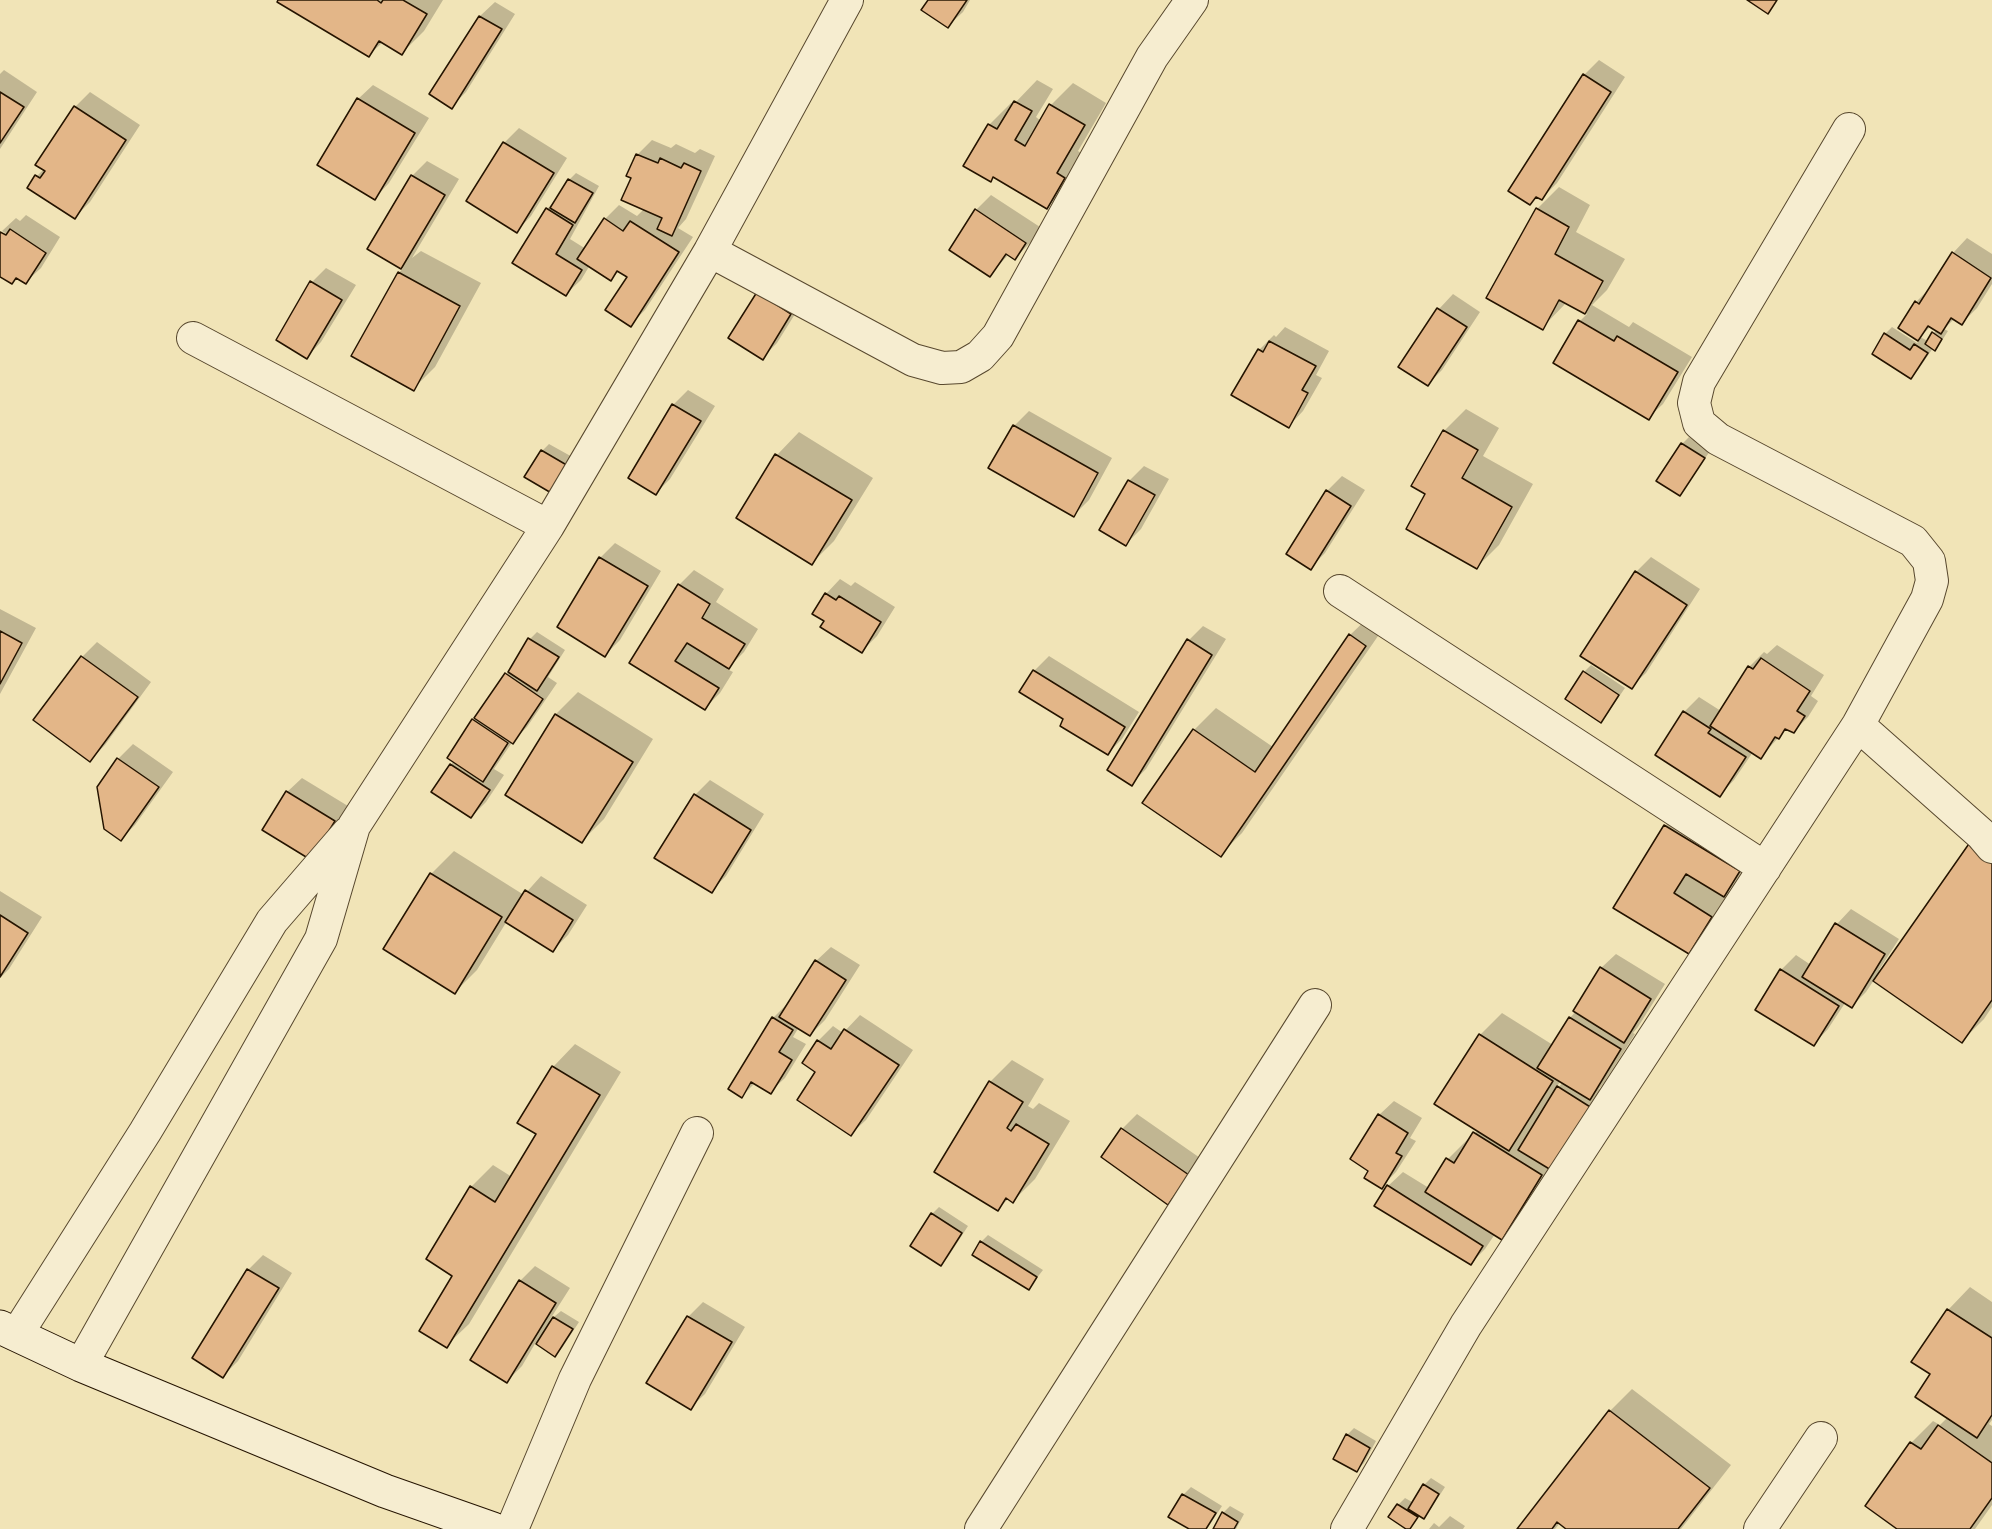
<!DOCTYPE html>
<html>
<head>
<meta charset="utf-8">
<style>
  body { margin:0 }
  canvas { display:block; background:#f1e4b7 }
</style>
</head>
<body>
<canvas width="1992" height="1529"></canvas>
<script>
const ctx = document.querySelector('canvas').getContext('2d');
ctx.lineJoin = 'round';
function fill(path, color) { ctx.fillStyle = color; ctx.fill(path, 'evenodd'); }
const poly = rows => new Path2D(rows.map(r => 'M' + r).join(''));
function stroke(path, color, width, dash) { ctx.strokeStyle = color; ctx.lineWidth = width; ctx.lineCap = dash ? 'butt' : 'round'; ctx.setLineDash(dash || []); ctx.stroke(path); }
fill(poly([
  [280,0,443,0,424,31,402,53,383,42,369,55],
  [930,0,970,0,963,12,948,26],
  [495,2,515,14,466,92,451,107,432,94,480,16],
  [1599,60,1625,77,1557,183,1542,198,1538,196,1530,203,1584,75],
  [4,70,37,92,0,149,0,74],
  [1037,80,1053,89,1036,117,1041,121,1051,105,1073,83,1106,103,1078,151,1086,156,1069,185,1047,207,994,176,990,180,989,125,1011,103,1014,104],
  [373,85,429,118,389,183,375,198,358,99],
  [90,92,140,125,90,202,75,217,37,176,44,169,75,107],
  [519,128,567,158,531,216,517,231,504,143],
  [652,140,671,148,676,144,695,153,700,149,715,156,686,219,678,228,693,237,645,310,630,325,629,277,619,271,611,279,590,265,581,280,566,294,514,262,547,209,558,198,569,180,576,173,599,186,570,239,586,249,605,219,619,205,637,216,644,209,633,177,637,155],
  [427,161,459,179,412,258,421,251,481,283,435,367,413,389,399,273,403,268,369,248,412,176],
  [1559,187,1590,205,1576,232,1625,259,1607,290,1592,305,1629,327,1633,322,1692,357,1663,404,1648,418,1580,321,1587,314,1566,303,1542,328,1537,209],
  [991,195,1040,227,1030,243,1015,258,1009,254,990,275,951,249,976,210],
  [26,215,60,237,41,268,26,282,17,277,12,282,0,275,0,234,2,231,2,235,13,238,2,231,16,218,20,221],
  [1967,238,1992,254,1992,284,1977,308,1962,323,1955,318,1944,329,1948,331,1941,342,1935,349,1933,348,1918,370,1911,377,1885,334,1892,327,1917,343,1920,340,1900,327,1916,302,1931,287,1953,253],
  [1931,326,1936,330,1928,341,1920,337],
  [326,268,356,285,321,342,307,357,312,282],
  [758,293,805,298,777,343,762,358],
  [1453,294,1480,312,1442,370,1428,384,1400,367,1439,309],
  [1285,327,1329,351,1316,375,1322,378,1303,411,1289,426,1259,350,1274,335,1276,337],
  [688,390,715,406,670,479,656,493,630,477,673,405],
  [1466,409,1499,428,1483,456,1533,484,1499,545,1477,567,1428,493,1444,431],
  [1029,411,1112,458,1089,500,1074,515,1014,426],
  [799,432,873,478,834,541,812,563,738,518,777,455],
  [1689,437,1710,451,1686,487,1679,494,1682,444],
  [549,444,576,459,553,492,526,476,542,451],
  [1144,466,1169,479,1141,529,1126,544,1129,481],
  [1342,476,1365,490,1325,553,1310,568,1327,491],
  [615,543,661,571,620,640,605,655,559,626,600,558],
  [1651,557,1700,589,1646,673,1631,687,1636,572],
  [694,570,724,589,716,602,758,629,744,652,727,669,733,672,720,693,705,708,631,662,679,585],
  [840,579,851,586,855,582,895,607,877,636,862,651,826,594],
  [0,609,36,628,0,694],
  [1373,613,1387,623,1242,833,1220,855,1194,730,1216,708,1273,747,1350,635],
  [1203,626,1226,639,1146,769,1131,784,1189,640],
  [537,632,565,650,548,677,557,683,527,727,513,741,494,769,504,775,486,802,471,817,451,765,454,761,473,720,512,667,530,639],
  [97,642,151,682,105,745,90,760,35,719,82,657],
  [1777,645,1824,675,1811,696,1818,701,1808,717,1793,732,1787,728,1761,757,1753,752,1734,780,1720,795,1684,712,1699,697,1721,711,1749,667,1764,652,1767,654],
  [1049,656,1139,712,1122,739,1108,753,1065,718,1034,671],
  [1591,665,1625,688,1607,714,1600,721,1584,672],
  [578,692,653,739,604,819,582,841,507,794,556,714],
  [133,744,173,772,135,825,121,839,99,788,118,759],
  [302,778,348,806,325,843,287,792],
  [710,780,764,814,726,876,711,891,695,795],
  [1687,804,1746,873,1728,891,1733,894,1710,930,1688,952,1615,907,1665,826],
  [1992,821,1992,1007,1984,1019,1962,1041,1874,980,1866,992,1852,1006,1845,1003,1828,1029,1814,1044,1781,970,1796,955,1811,965,1837,924,1851,909,1899,939,1879,970,1881,972,1974,839],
  [454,851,524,895,541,876,587,905,568,935,553,950,507,921,477,970,455,992,385,949,432,873],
  [0,891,42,917,9,969,0,978],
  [831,947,860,965,825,1020,810,1035,799,1027,793,1037,806,1044,785,1078,770,1092,755,1083,742,1096,773,1018,788,1003,816,961],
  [1616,954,1665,984,1638,1027,1633,1033,1635,1034,1604,1083,1599,1089,1609,1095,1524,1216,1502,1238,1495,1234,1485,1249,1471,1263,1388,1186,1403,1172,1429,1188,1448,1159,1470,1137,1471,1138,1478,1130,1480,1035,1502,1013,1553,1045,1570,1018,1576,1011,1601,968],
  [1561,1080,1563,1082,1557,1089,1556,1088],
  [860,1015,913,1050,866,1120,851,1134,817,1071,818,1041,833,1026,843,1033],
  [575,1044,621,1072,469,1324,446,1346,454,1275,471,1187,493,1165,512,1177,538,1134,520,1122,553,1067],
  [1012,1060,1044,1079,1028,1106,1033,1109,1039,1103,1070,1121,1035,1179,1013,1201,1009,1198,998,1209,990,1082],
  [1394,1101,1422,1118,1410,1138,1416,1141,1396,1172,1381,1187,1370,1170,1379,1115],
  [1137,1114,1203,1160,1183,1188,1168,1203,1103,1156,1122,1129],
  [939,1207,968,1226,948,1257,941,1264,932,1214],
  [988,1235,1043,1270,1029,1288,981,1242],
  [263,1255,292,1273,238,1361,223,1376,248,1270],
  [535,1266,570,1288,549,1321,561,1311,579,1322,562,1348,555,1355,536,1342,522,1366,507,1381,520,1281],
  [1970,1287,1992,1302,1992,1420,1989,1424,1992,1426,1992,1505,1975,1529,1900,1529,1911,1443,1933,1421,1940,1425,1948,1417,1932,1374,1913,1362,1948,1310],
  [703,1302,745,1327,705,1394,690,1408,648,1382,688,1317],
  [1632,1389,1731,1465,1681,1529,1568,1529,1560,1523,1555,1529,1519,1529,1610,1411],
  [1354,1428,1376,1441,1364,1463,1357,1470,1347,1435],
  [1431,1478,1445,1487,1430,1510,1424,1517,1420,1515,1408,1529,1398,1505,1405,1498,1414,1503,1424,1485],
  [1191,1487,1222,1506,1207,1529,1192,1529,1170,1517,1184,1494],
  [1230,1506,1244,1514,1236,1529,1214,1529,1223,1513],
  [1450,1516,1465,1526,1463,1529,1429,1529,1434,1523,1439,1527]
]), '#0003');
const building = poly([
  [278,0,377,0,381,3,383,0,403,0,427,14,402,55,379,41,369,57,277,2,278,0],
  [928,0,967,0,948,28,921,10,928,0],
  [1747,0,1777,0,1768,14,1747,0],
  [479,16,502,29,452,109,429,94,479,16],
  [1583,74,1611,92,1542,200,1536,197,1530,205,1508,191,1583,74],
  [0,92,24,107,0,143,0,92],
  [357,98,415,133,375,200,317,165,357,98],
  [1014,101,1032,111,1015,140,1025,146,1049,104,1085,125,1057,173,1065,178,1047,209,993,177,991,182,963,166,988,124,997,129,1014,101],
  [74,106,126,140,75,219,27,188,35,175,40,178,45,171,35,165,74,106],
  [503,142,554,173,517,233,466,201,503,142],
  [636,154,658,163,660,158,681,168,684,163,701,171,672,236,657,229,662,218,621,200,631,178,626,176,636,154],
  [411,175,445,195,401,269,367,249,411,175],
  [568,179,593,193,575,223,550,208,568,179],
  [546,208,573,225,556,254,582,270,566,296,512,263,546,208],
  [1536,208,1569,227,1555,254,1603,281,1585,314,1559,300,1543,330,1486,298,1536,208],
  [975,209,1026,243,1015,260,1006,254,990,277,949,250,975,209],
  [604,218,623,231,630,221,679,252,631,327,605,310,627,277,617,271,611,281,577,259,604,218],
  [10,229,46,253,26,284,16,278,12,284,0,277,0,232,6,235,10,229],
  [1952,252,1991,278,1962,325,1951,318,1941,334,1928,326,1918,341,1898,328,1915,301,1919,304,1952,252],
  [398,272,460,306,414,391,351,356,398,272],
  [310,281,342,300,307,359,276,340,310,281],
  [757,292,791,314,763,360,728,338,757,292],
  [1437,308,1467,327,1428,386,1398,367,1437,308],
  [1578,320,1614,341,1617,336,1678,372,1649,420,1553,363,1578,320],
  [1932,332,1942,339,1935,351,1925,344,1932,332],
  [1884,333,1910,350,1914,344,1928,353,1911,379,1872,354,1884,333],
  [1269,341,1316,366,1302,390,1308,393,1289,428,1231,395,1258,349,1263,352,1269,341],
  [672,404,701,421,656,495,628,478,672,404],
  [1013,425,1098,473,1074,517,988,468,1013,425],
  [1443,430,1478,450,1462,478,1512,507,1477,569,1406,529,1425,494,1411,486,1443,430],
  [1681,443,1705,458,1680,496,1656,481,1681,443],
  [541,450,570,467,553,494,524,477,541,450],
  [775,454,852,500,812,565,736,518,775,454],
  [1128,480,1155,495,1126,546,1099,530,1128,480],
  [1326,490,1351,506,1311,570,1286,554,1326,490],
  [599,557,648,586,605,657,557,627,599,557],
  [1635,571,1687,605,1632,689,1580,656,1635,571],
  [678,584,710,604,702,618,745,644,729,669,687,643,675,661,719,688,705,710,629,663,678,584],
  [825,593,836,600,839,596,881,622,862,653,820,627,824,621,812,614,825,593],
  [0,631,22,643,0,684,0,631],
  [1349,634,1366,646,1221,857,1142,803,1193,729,1255,772,1349,634],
  [528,638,559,657,537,691,508,672,528,638],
  [1187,639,1212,655,1132,786,1107,770,1187,639],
  [81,656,138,697,90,762,33,720,81,656],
  [1761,658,1810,691,1797,711,1805,716,1794,733,1785,729,1779,739,1775,737,1761,759,1710,726,1748,666,1753,669,1761,658],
  [1033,670,1125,727,1108,755,1060,726,1063,719,1019,692,1033,670],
  [1583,671,1619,695,1601,723,1565,699,1583,671],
  [505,673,543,699,513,744,474,718,505,673],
  [1683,711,1711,729,1708,733,1746,757,1720,797,1655,755,1683,711],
  [555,714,633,762,582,843,505,795,555,714],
  [472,719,508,743,483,782,447,758,472,719],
  [117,758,159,787,121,841,104,829,97,787,117,758],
  [450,764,490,790,471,818,431,792,450,764],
  [286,791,335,821,311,860,262,830,286,791],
  [694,794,751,830,712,893,654,858,694,794],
  [1664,825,1740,871,1724,897,1686,874,1674,893,1712,917,1689,954,1613,908,1664,825],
  [1973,838,1992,851,1992,1000,1962,1043,1873,981,1973,838],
  [430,873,502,917,455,994,383,949,430,873],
  [525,890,573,920,553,952,505,922,525,890],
  [0,915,28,933,0,977,0,915],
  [1835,923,1885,954,1852,1008,1802,977,1835,923],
  [815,960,846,980,810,1036,779,1017,815,960],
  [1600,967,1651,999,1624,1043,1573,1011,1600,967],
  [1780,969,1839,1006,1814,1046,1755,1010,1780,969],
  [772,1017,793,1030,779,1052,792,1060,771,1094,751,1082,742,1098,728,1089,772,1017],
  [1569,1017,1621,1049,1590,1100,1537,1068,1569,1017],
  [844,1029,899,1065,851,1136,797,1100,815,1072,802,1063,817,1040,831,1049,844,1029],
  [1479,1034,1553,1081,1509,1151,1434,1104,1479,1034],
  [552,1066,600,1095,447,1348,419,1331,452,1276,426,1259,470,1186,495,1202,536,1134,517,1123,552,1066],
  [989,1081,1023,1102,1007,1128,1011,1131,1016,1124,1049,1144,1013,1203,1006,1198,998,1211,934,1172,989,1081],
  [1557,1086,1595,1110,1556,1173,1518,1150,1557,1086],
  [1378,1114,1408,1133,1396,1153,1402,1156,1382,1189,1364,1178,1368,1171,1350,1159,1378,1114],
  [1121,1128,1189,1175,1168,1205,1101,1157,1121,1128],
  [1473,1132,1542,1175,1502,1240,1425,1192,1446,1158,1454,1163,1473,1132],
  [1387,1185,1483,1246,1471,1265,1374,1206,1387,1185],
  [931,1213,962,1233,941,1266,910,1246,931,1213],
  [980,1241,1037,1277,1029,1290,972,1255,980,1241],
  [247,1269,279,1288,223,1378,192,1358,247,1269],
  [519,1280,556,1303,507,1383,470,1360,519,1280],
  [1947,1309,1992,1338,1992,1415,1977,1438,1915,1397,1930,1374,1911,1362,1947,1309],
  [687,1316,732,1342,691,1410,646,1383,687,1316],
  [553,1317,573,1329,555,1357,536,1344,553,1317],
  [1609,1410,1710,1488,1678,1529,1566,1529,1557,1522,1552,1529,1517,1529,1609,1410],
  [1938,1425,1992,1463,1992,1498,1970,1529,1897,1529,1865,1506,1910,1442,1921,1449,1938,1425],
  [1346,1434,1370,1448,1357,1472,1333,1459,1346,1434],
  [1423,1484,1439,1494,1424,1519,1408,1509,1423,1484],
  [1182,1494,1216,1513,1206,1529,1189,1529,1168,1517,1182,1494],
  [1397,1504,1418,1517,1410,1529,1406,1529,1388,1517,1397,1504],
  [1222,1512,1238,1522,1234,1529,1213,1529,1222,1512]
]);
fill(building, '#e3b688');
stroke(building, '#251400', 1.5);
const street = poly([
  [710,251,913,360,942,368,961,367,980,356,998,336,1152,57,1192,0],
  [193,338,548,526],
  [1340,591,1765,868],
  [1858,725,1981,834,1992,847],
  [17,1334,145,1132,272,921,348,833],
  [81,1365,321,939,354,826,548,526,710,251,847,0],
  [512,1529,575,1379,697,1133],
  [981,1529,1315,1005],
  [1347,1529,1466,1325,1858,725,1927,599,1932,581,1929,561,1913,541,1718,439,1699,423,1694,403,1699,382,1849,129],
  [1760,1529,1821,1438]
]);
const secondary = poly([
  [0,1327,81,1365,385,1491,493,1529]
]);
stroke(street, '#58482e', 34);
stroke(secondary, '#251400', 35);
stroke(street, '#f6edd0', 32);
stroke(secondary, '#f6edd0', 33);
</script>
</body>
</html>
